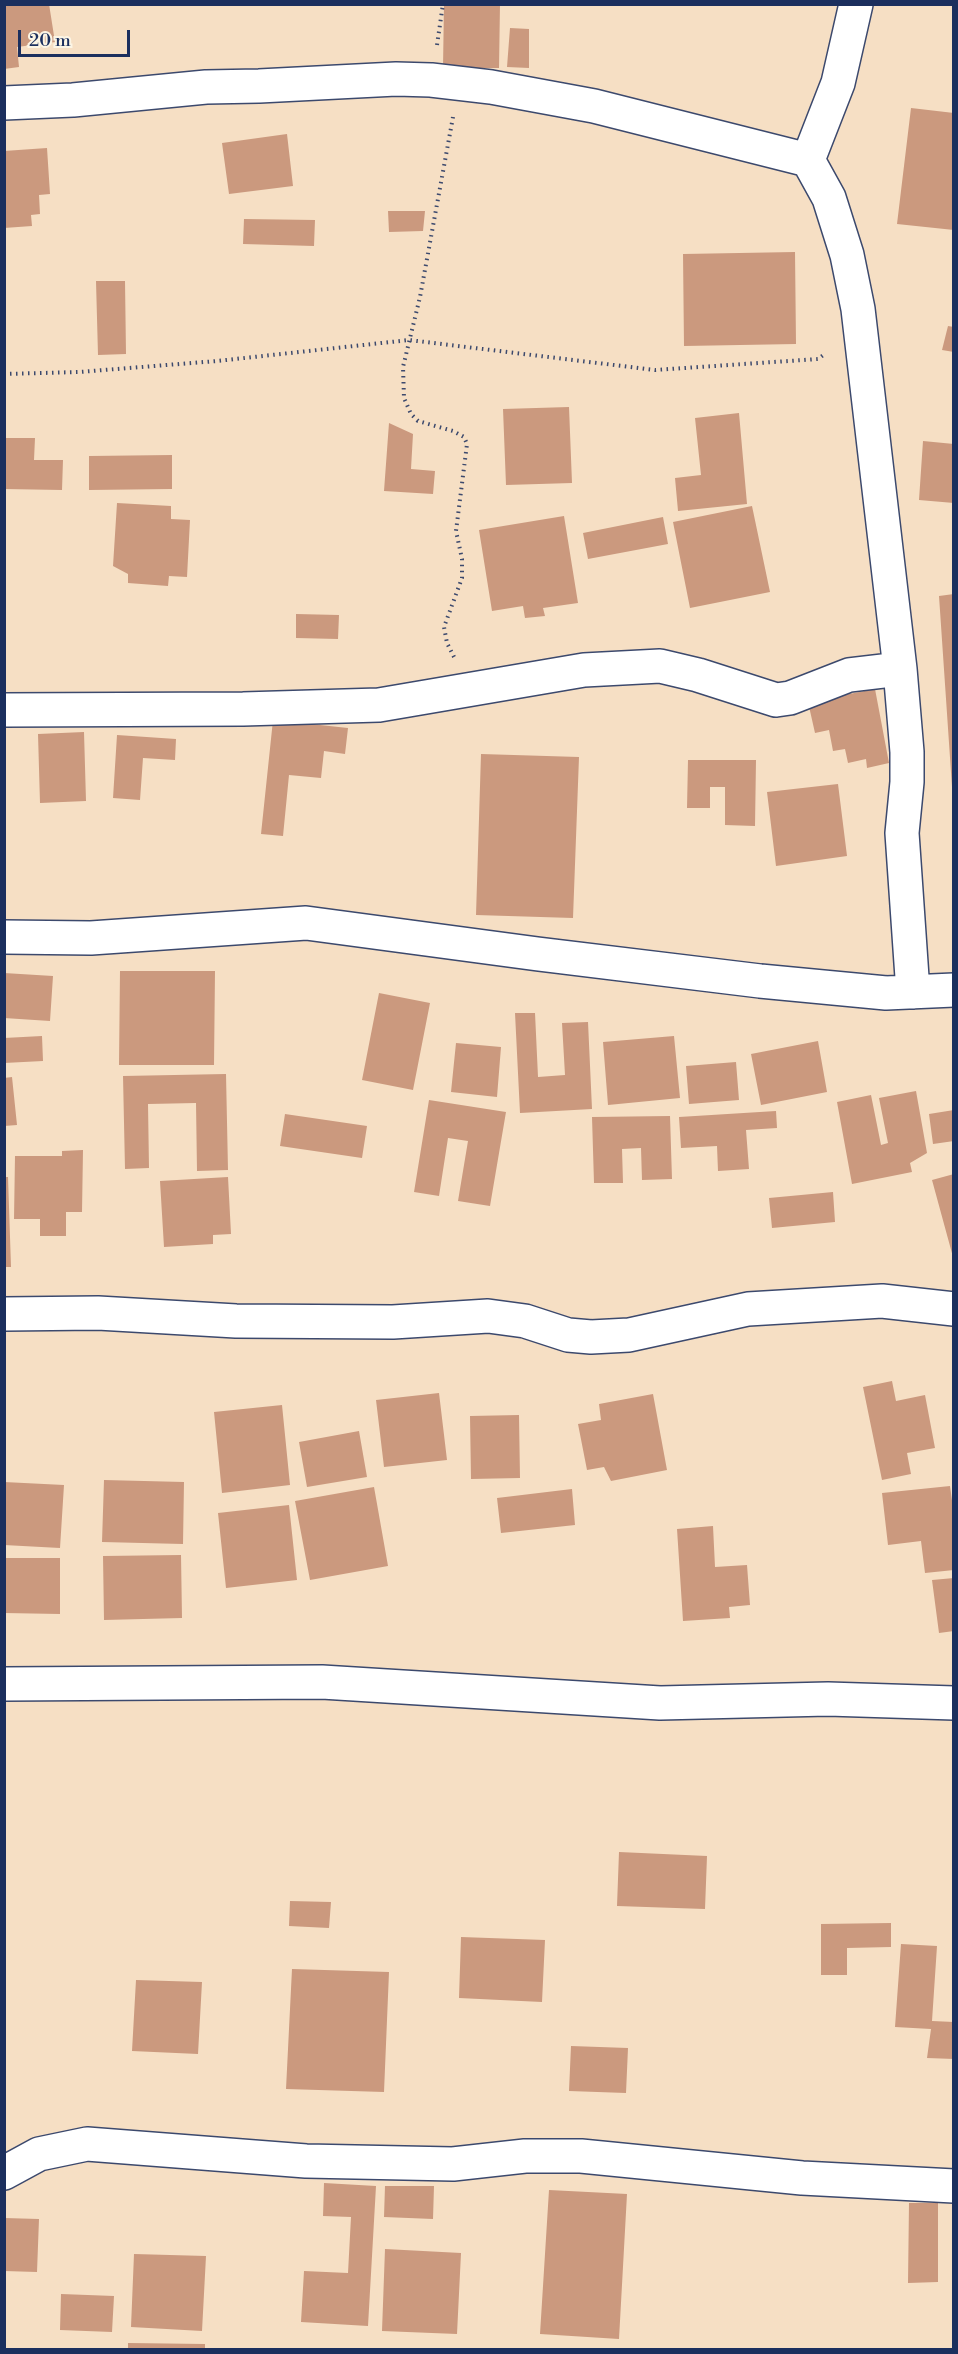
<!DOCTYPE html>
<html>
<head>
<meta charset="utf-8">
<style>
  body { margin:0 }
  #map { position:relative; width:958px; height:2354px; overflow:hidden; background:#f6dfc4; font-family:"Libre Bodoni",serif }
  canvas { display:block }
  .frame { position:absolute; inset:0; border:6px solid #1b2f5e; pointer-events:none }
  .scale { position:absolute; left:18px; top:30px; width:112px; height:27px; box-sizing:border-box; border:3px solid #1b2f5e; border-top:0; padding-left:8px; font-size:18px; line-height:21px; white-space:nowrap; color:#1b2f5e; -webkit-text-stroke:4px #fcf5e5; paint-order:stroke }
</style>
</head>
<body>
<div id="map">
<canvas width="958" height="2354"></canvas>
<div class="frame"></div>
<div class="scale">20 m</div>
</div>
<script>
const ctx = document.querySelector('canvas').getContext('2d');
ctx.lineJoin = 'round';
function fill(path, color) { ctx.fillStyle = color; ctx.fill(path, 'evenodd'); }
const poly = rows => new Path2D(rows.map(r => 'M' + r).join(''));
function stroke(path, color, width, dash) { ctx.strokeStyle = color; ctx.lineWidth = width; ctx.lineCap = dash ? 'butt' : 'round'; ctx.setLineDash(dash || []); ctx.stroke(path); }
fill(poly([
  [4,4,49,4,55,42,17,47,19,67,4,69],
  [444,4,500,4,499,68,443,68],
  [510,28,529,29,529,68,507,67],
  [911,108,954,113,954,230,897,224],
  [287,134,293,186,229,194,222,143],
  [47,148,50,194,39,195,40,214,31,215,32,226,4,228,4,151],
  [388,211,425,211,423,231,389,232],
  [244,219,315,220,314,246,243,244],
  [795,252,796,344,684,346,683,254],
  [96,281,125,281,126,354,98,355],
  [948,326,954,327,954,352,942,350],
  [569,407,572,483,506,485,503,409],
  [739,413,747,504,678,511,675,478,701,475,695,418],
  [389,423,413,434,411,469,435,471,433,494,384,491],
  [4,438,35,438,34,460,63,460,62,490,4,489],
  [923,441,954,444,954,503,919,500],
  [172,455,172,489,89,490,89,456],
  [117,503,171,506,171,519,190,520,187,577,169,576,168,586,128,583,128,574,113,566],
  [752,506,770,592,690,608,673,522],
  [564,516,578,603,543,608,545,616,525,618,523,606,492,611,479,530],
  [663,517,668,544,588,559,583,533],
  [954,594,954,786,952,787,939,596],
  [296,614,339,615,338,639,296,638],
  [875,689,889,763,867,768,866,759,848,763,845,749,833,751,829,730,815,733,808,702],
  [273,720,348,728,345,754,324,751,321,778,289,775,283,836,261,834],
  [84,732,86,801,40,803,38,734],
  [117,735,176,739,175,760,143,758,140,800,113,798],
  [481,754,579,757,573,918,476,915],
  [688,760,756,760,755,826,725,825,725,787,710,787,710,808,687,808],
  [838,784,847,856,776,866,767,792],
  [120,971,215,971,214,1065,119,1065],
  [4,973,53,976,50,1021,4,1018],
  [379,993,430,1003,413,1090,362,1080],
  [515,1013,535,1013,538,1077,565,1075,562,1023,588,1022,592,1109,520,1113],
  [42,1036,43,1061,4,1063,4,1038],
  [674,1036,680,1098,608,1105,603,1042],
  [818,1041,827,1092,761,1105,751,1054],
  [456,1043,501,1047,497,1097,451,1092],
  [736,1062,739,1100,689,1104,686,1066],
  [226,1074,228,1170,197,1171,196,1103,148,1104,149,1168,125,1169,123,1076],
  [12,1077,17,1125,4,1126,4,1078],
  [916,1091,927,1153,910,1163,912,1172,852,1184,837,1102,871,1095,881,1145,888,1143,879,1098],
  [429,1100,506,1112,490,1206,458,1201,468,1141,448,1138,439,1196,414,1192],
  [954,1110,954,1141,933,1144,929,1114],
  [776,1111,777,1128,746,1130,749,1169,718,1171,717,1146,681,1148,679,1117],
  [285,1114,367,1126,362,1158,280,1146],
  [670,1116,672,1179,642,1180,641,1148,622,1149,623,1183,594,1183,592,1117],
  [83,1150,82,1212,66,1212,66,1236,40,1236,40,1219,14,1219,15,1156,62,1156,62,1151],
  [954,1174,954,1257,953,1257,932,1180],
  [4,1177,8,1177,11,1267,4,1267],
  [228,1177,231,1234,213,1235,213,1244,164,1247,160,1181],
  [833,1192,835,1222,772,1228,769,1198],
  [892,1381,896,1401,925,1395,935,1448,907,1453,911,1474,882,1480,863,1387],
  [439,1393,447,1460,384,1467,376,1400],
  [653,1394,667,1470,611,1481,604,1467,587,1470,578,1424,601,1420,599,1404],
  [282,1405,290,1485,222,1493,214,1412],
  [519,1415,520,1478,471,1479,470,1416],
  [359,1431,367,1477,307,1487,299,1442],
  [104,1480,184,1482,183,1544,102,1542],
  [4,1482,64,1485,60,1548,4,1545],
  [950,1486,954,1515,954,1570,925,1573,921,1541,888,1545,882,1493],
  [374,1487,388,1566,310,1580,295,1501],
  [572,1489,575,1525,501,1533,497,1498],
  [289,1505,297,1580,226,1588,218,1513],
  [713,1526,715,1567,747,1565,750,1605,729,1607,730,1618,683,1621,677,1529],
  [181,1555,182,1618,104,1620,103,1556],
  [4,1558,60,1558,60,1614,4,1613],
  [954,1578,954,1631,939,1633,932,1580],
  [619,1852,707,1856,705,1909,617,1906],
  [290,1901,331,1902,329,1928,289,1926],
  [891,1923,891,1947,847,1948,847,1975,821,1975,821,1924],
  [461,1937,545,1940,542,2002,459,1998],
  [901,1944,937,1946,932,2021,954,2022,954,2059,927,2058,931,2029,895,2027],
  [292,1969,389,1972,384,2092,286,2089],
  [136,1980,202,1982,198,2054,132,2051],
  [571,2046,628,2048,626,2093,569,2091],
  [324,2183,376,2186,368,2326,301,2322,304,2271,348,2273,351,2217,323,2216],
  [385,2186,434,2186,433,2219,384,2217],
  [549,2190,627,2194,619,2339,540,2334],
  [909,2203,938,2203,938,2282,908,2283],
  [4,2218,39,2219,37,2272,4,2271],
  [385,2249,461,2253,457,2334,382,2331],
  [134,2254,206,2256,202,2331,131,2327],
  [61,2294,114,2296,112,2332,60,2330],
  [128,2343,205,2344,205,2350,128,2350]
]), '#cb997e');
const street = poly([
  [856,4,838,83,808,160,829,198,847,255,858,309,900,669,907,752,907,782,902,833,913,992],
  [4,103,73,100,206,87,259,86,396,79,431,80,491,87,594,106,808,160],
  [4,710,243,709,379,705,584,670,660,666,698,675,776,700,790,698,849,675,900,669],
  [4,937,91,938,306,923,538,954,760,981,886,993,954,990],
  [4,1314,98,1313,236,1321,393,1322,488,1316,525,1321,568,1335,591,1337,629,1335,748,1309,882,1301,954,1309],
  [4,1684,322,1682,660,1703,828,1699,954,1703],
  [4,2173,39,2154,87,2144,306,2161,453,2164,525,2156,581,2156,802,2178,954,2186]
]);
stroke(street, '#3c496d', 36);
stroke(poly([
  [437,45,443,4],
  [453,117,420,297,403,367,404,398,411,414,418,421,453,431,464,437,467,444,456,531,462,559,462,578,444,627,447,643,454,657],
  [4,374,79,372,217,361,409,340,655,370,818,359,826,353]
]), '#3c496d', 4, [1.5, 4.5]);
stroke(street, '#fff', 33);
</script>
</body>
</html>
